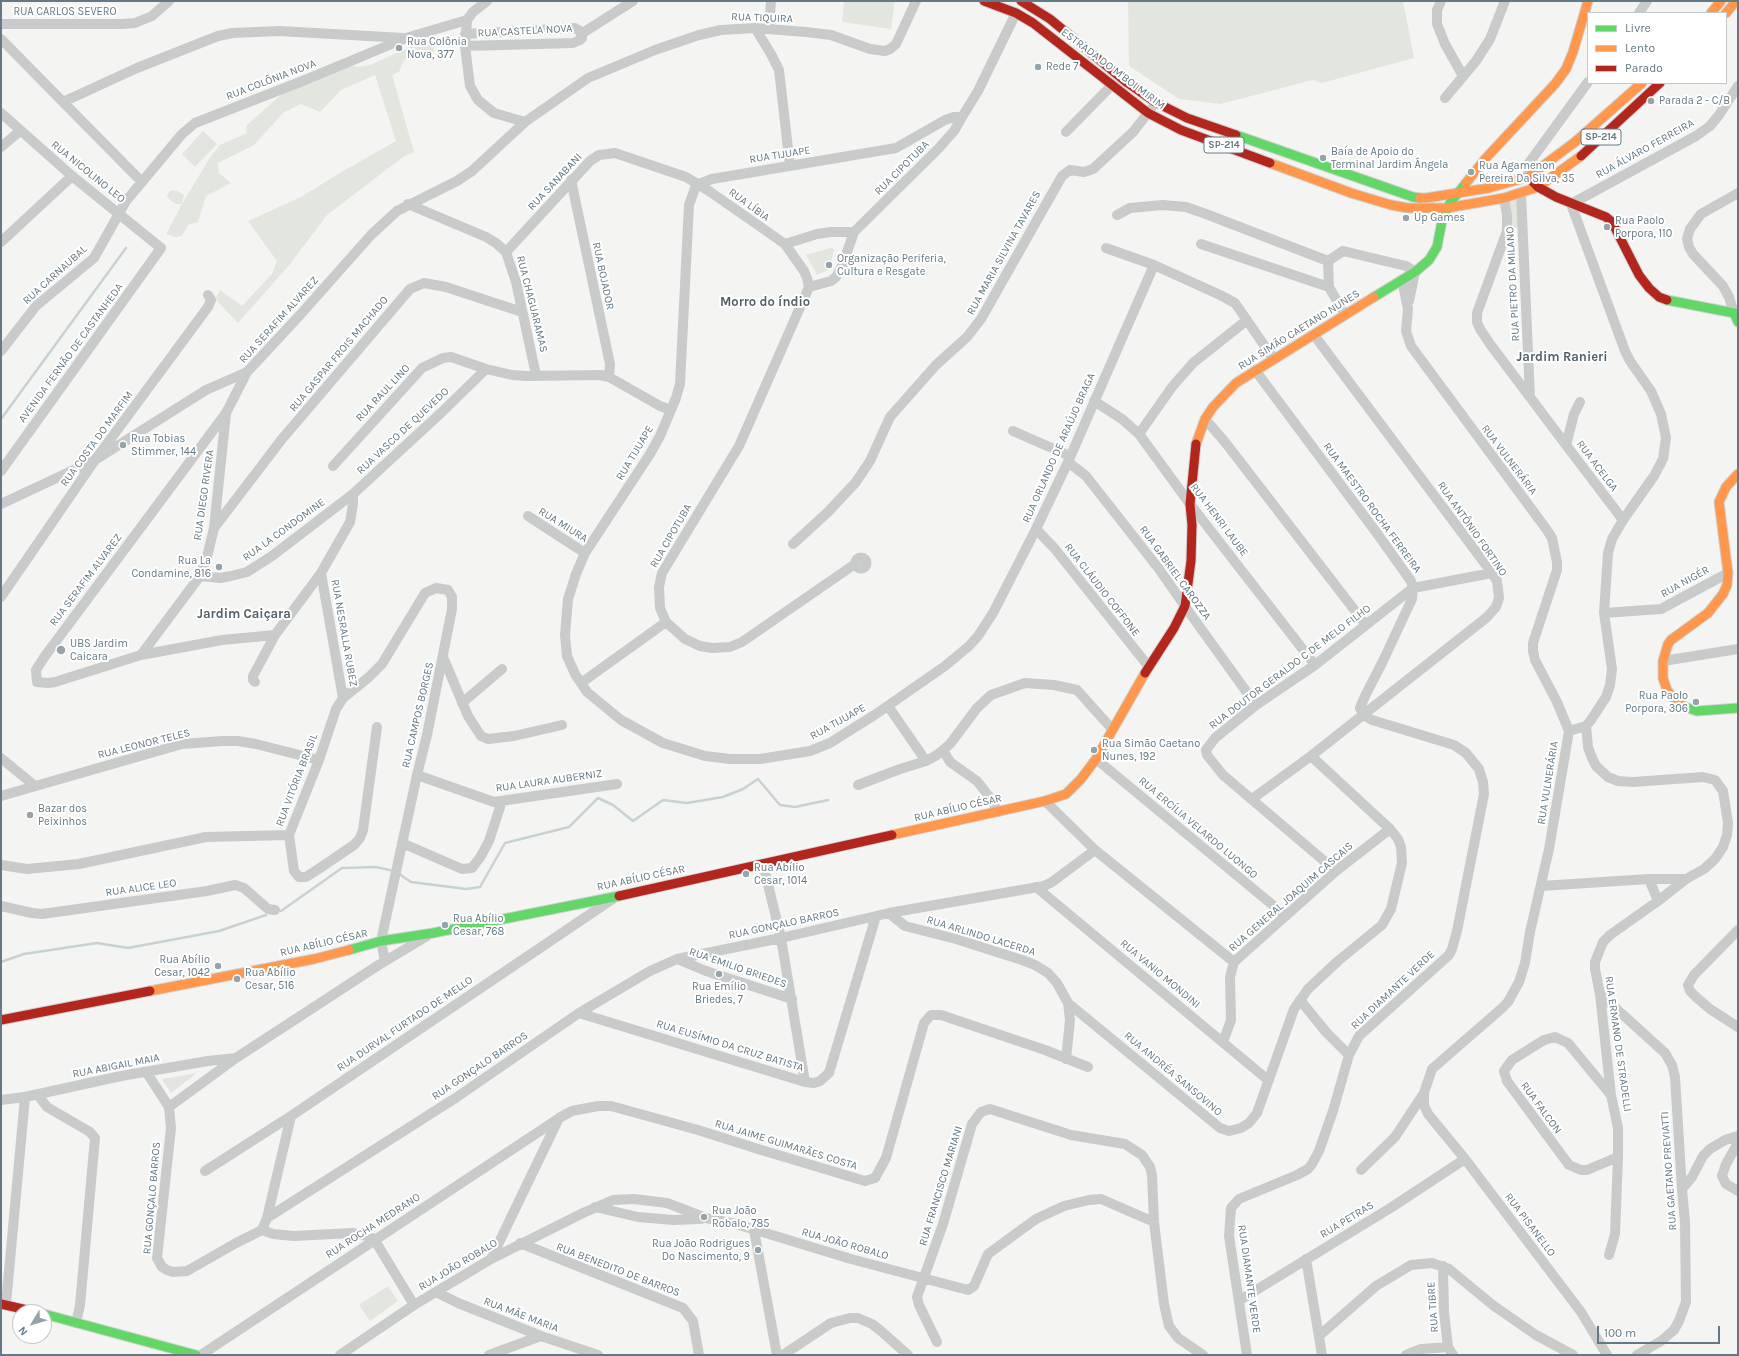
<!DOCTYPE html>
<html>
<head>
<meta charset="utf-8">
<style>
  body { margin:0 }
  #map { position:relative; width:1739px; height:1356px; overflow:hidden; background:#f4f4f2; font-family:Karla,sans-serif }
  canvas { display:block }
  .frame { position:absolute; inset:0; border:2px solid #647983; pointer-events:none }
  .legend { position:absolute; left:1587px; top:12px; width:140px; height:72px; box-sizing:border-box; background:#fff; border:1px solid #c1c9cd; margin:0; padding:5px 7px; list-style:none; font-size:12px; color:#647983 }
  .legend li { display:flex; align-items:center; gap:8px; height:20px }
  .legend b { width:20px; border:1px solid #c1c9cd }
  .north { position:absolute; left:12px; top:1304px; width:40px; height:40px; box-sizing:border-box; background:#fff; border:1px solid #c1c9cd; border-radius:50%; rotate:232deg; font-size:11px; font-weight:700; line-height:16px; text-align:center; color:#647983 }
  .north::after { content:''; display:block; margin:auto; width:14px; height:18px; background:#96a4aa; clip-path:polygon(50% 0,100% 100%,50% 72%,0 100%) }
  .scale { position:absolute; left:1597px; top:1326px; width:123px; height:18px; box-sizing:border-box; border:2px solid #647983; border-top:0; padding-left:5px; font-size:12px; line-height:14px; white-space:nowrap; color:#647983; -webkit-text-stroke:3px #fff; paint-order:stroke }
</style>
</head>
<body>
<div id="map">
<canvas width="1739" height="1356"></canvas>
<div class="frame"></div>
<ul class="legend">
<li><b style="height:5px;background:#63d668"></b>Livre</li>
<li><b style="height:5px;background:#ff974d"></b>Lento</li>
<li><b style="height:5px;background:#b3261e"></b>Parado</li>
</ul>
<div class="north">N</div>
<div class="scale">100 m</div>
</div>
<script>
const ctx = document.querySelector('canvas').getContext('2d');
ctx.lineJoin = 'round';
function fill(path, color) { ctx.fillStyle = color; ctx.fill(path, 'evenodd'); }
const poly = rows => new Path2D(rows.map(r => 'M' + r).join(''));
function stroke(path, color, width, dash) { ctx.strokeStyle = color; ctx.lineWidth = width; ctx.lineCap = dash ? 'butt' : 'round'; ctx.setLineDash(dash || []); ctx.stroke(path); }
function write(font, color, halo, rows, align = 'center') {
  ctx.font = font + ' Karla,sans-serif'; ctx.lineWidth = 4; ctx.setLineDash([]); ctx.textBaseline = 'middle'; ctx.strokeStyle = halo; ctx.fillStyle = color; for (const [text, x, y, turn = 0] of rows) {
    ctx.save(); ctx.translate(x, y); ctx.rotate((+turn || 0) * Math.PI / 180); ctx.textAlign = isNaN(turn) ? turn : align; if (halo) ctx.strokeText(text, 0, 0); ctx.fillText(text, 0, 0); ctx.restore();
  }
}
fill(poly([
  [844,1,895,1,891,29,842,22],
  [1128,1,1403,1,1414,58,1322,83,1313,80,1220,104,1179,99,1129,66],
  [432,41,434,52,404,60,399,72,392,75,414,152,403,157,327,215,290,264,238,323,215,299,220,290,242,306,272,274,277,261,248,221,301,197,338,174,396,141,375,75,341,90,320,112,301,104,283,113,254,145,218,163,219,173,231,183,206,196,198,222,188,225,182,236,176,237,166,234,182,204,176,204,170,200,167,196,170,190,177,191,184,195,182,204,209,159,220,145,247,133,246,126,284,92,351,66,358,67,370,65,417,44],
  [203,131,217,144,195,167,182,154],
  [1518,199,1522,228,1509,228,1508,201],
  [831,248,834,249,829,270,817,275,806,255],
  [197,1073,171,1093,162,1079,179,1076],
  [388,1286,398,1301,370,1321,359,1305]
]), '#e3e6df');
stroke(poly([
  [1,419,126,248],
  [398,873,411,882,466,889,480,887,505,843,569,827,598,798,613,805,633,821,663,800,687,803,723,797,743,789,758,779,780,805,795,807,828,800],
  [281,911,342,868,376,867,394,871],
  [1,962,24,954,97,943,128,948,219,931,266,915]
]), '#c8d2d3', 2.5);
const fast = poly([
  [1236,135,1413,197,1420,198],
  [1374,297,1415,272,1429,260,1437,247,1442,221,1450,203,1466,183],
  [1667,300,1734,313,1738,322],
  [1685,707,1697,711,1738,708],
  [349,950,381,941,433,933,619,896],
  [44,1314,196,1355]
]);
const slow = poly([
  [1711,13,1721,1],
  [1726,13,1736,1],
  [1270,163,1351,193,1391,205,1408,208,1447,208,1504,198,1538,187,1581,156],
  [1466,183,1486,158,1555,84,1566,69,1573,52,1588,1],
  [1420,198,1426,198,1489,188,1528,177,1575,142,1642,83],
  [1196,444,1205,419,1213,407,1236,383,1374,297],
  [1685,707,1675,700,1667,690,1663,678,1663,661,1668,644,1671,640,1708,613,1723,594,1727,585,1728,573,1719,502,1726,487,1738,474],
  [892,835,1045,801,1066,794,1081,779,1096,759,1145,673],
  [150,991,314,959,349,950]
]);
const jam = poly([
  [984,1,1016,13,1033,23,1148,113,1181,130,1270,163],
  [1021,1,1050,19,1125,81,1155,102,1187,118,1236,135],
  [1581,156,1660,83],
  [1531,180,1538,187,1556,197,1606,217,1612,222,1639,275,1649,288,1659,297,1667,300],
  [1145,673,1174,628,1185,606,1191,561,1192,525,1190,504,1196,444],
  [619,896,892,835],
  [1,1020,150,991],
  [1,1304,36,1312]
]);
stroke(fast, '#d0d2d2', 11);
stroke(slow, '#d0d2d2', 11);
stroke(jam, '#d0d2d2', 11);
stroke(poly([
  [487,1,473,12,467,20,465,46,470,86,478,100,494,113,525,122],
  [1441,1,1437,10,1437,24,1445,44,1463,76],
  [1016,13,978,91,962,117,954,117,945,120,896,148,712,179,699,184,695,188,689,205,680,384,676,398,660,436,650,454,585,553,576,574,568,599,565,635,567,656,575,674,587,692,621,720,663,743,705,756,730,759,760,759,810,751,830,743,876,714,945,666,969,646,978,636,993,613,1036,529,1068,462,1154,265],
  [1639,13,1647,1],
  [1,24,122,24,135,23,152,16,169,1],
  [755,28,771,54,779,70,790,166],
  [769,29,771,1],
  [581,34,633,1],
  [1,39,63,102],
  [465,46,573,43,580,40,582,38,580,31,575,28,465,34],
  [1445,98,1476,61,1490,39,1505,1],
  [1,113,72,176,161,248,1,471],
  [1066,132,1112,85],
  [1,147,20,131],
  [1528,177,1529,163,1588,82],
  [571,180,610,364,609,377],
  [141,181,63,102,137,68,218,36,233,33,279,31,404,38],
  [1521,193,1530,397],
  [1504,198,1507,215,1507,231,1477,313,1477,322,1480,329,1490,344,1566,445],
  [408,204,486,237,496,243,506,252,516,282,536,375],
  [1117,215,1130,208,1163,205,1186,207,1206,214,1328,261,1329,287],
  [1,242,72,176],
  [785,244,817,234,831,232,854,232,938,149,954,131,962,117],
  [1201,244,1329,287,1345,315],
  [1106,248,1154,265,1220,295,1235,303,1273,358],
  [506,252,590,161,599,155,615,153,686,177,709,191,785,244,804,271,807,278,809,287,739,446,662,573,659,587,660,608,666,622,685,639,700,646,712,648,730,647,742,642,855,564],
  [1328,261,1343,251,1406,266,1415,272,1409,301],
  [1402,280,1408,309,1406,331,1411,346,1547,530,1552,538,1557,562,1557,570,1533,643,1533,651,1535,660,1557,702,1569,731,1549,849,1530,932,1525,963,1519,982,1508,1002,1501,1009,1432,1069,1424,1093,1424,1105,1428,1114,1465,1159,1581,1312,1607,1355],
  [809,287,831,281,836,277,843,264,854,232],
  [1734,313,1729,297,1723,286,1693,254,1689,247,1687,239,1690,229,1701,214,1738,193],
  [1,351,36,306,94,258,126,201,182,134,195,123,305,80,406,38,467,20],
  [1094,401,1122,419,1139,434,1190,504,1315,665],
  [1580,402,1574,414,1566,445,1623,520],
  [1205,419,1225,442,1366,625],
  [1013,431,1070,456],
  [1139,434,1172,387,1193,363,1247,320],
  [1068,462,1086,476,1159,569,1189,612,1256,705],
  [333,466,422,368,443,358,451,357,486,369],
  [1,504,95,460,206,390,247,372],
  [528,516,585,553],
  [214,528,282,439,410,289,424,283,446,287,522,312],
  [1036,529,1055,549,1149,667],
  [793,544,828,512,856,482,870,461,890,417,936,365,967,337,981,319,1062,176,1070,170,1084,172,1093,169,1133,132,1151,109],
  '855.5 563a5.5 5.5 0 1 1 11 0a5.5 5.5 0 1 1-11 0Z',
  [321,573,343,698],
  [200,576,220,578,231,576,247,572,272,556,353,494,443,411,486,369,512,375,526,376,600,375,609,377,660,406,671,410],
  [1,597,95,460,208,307,211,300,208,295],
  [1604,613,1661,609,1728,573],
  [275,635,222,640,141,655,55,682,48,683,37,682,36,670,45,656,226,413,247,372,300,315,371,235,397,211,457,181,472,171,525,122,588,78,655,50,699,35,721,30,755,28,806,32,831,35,870,49,885,51,890,49,896,44,916,1],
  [141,655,200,576,207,557,214,528,226,413],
  [443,657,468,716,481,736,488,739,514,736,562,725],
  [1663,661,1738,649],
  [255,682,253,680,253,676,275,635,321,573,350,522,353,504,353,494],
  [581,683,666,622],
  [462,703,502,669],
  [888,706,926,761,937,755,950,744,977,708,991,695,1025,683,1054,685,1077,690,1112,729],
  [377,727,363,830,360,838,354,845,317,870,306,877,299,877,294,871,289,835,319,760,336,709,343,698,369,677,382,664,425,593,436,588,448,590,452,597,452,609,427,735,417,775,381,941,385,961],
  [1569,731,1586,726,1591,720,1606,697,1610,685,1612,669,1604,613,1608,553,1612,539,1623,520,1654,476,1663,459,1666,438,1661,414,1651,391,1630,361,1625,351,1571,204,1696,136,1710,126,1719,115,1738,86],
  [943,750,950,762,977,781,991,799,998,812],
  [1,758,35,786],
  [1096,759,1286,916],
  [417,775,494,802,617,784],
  [858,785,900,769,926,761],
  [1,796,182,744,222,741,238,741,256,744,319,760],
  [1252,799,1311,756,1486,618,1496,607,1499,598,1497,581,1492,573,1314,335],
  [1045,801,1095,850,1234,962],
  [402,843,462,869,472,868,481,856,489,841,502,801],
  [763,864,781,938,805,1082],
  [1,865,27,869,79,864,206,837,289,835],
  [1336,871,1223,775,1207,755,1206,750,1215,738,1256,705,1315,665,1413,588,1492,573],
  [1649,879,1658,901],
  [1541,886,1649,879,1686,879,1704,869,1715,859,1723,847,1727,835,1728,823,1723,791,1715,780,1703,777,1633,782,1618,781,1608,777,1596,766,1592,758,1588,747,1586,726],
  [1036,887,1268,1080],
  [1,906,32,913,42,914,207,891,235,885,244,888,268,909,275,910],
  [889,913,905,926,956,939,1022,960,1035,965,1048,973,1057,983,1068,1003,1070,1020,1066,1059],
  [1738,930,1694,975,1688,985,1690,991,1696,997,1710,1009,1738,1027],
  [677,959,706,971,792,999],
  [1600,994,1665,1053,1672,1065,1675,1077,1682,1189,1685,1222,1686,1302,1679,1321,1674,1330,1661,1341,1637,1355],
  [1300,1000,1326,1032,1349,1055],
  [1068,1003,1220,1128,1229,1131,1241,1128,1249,1123,1257,1113,1294,1009,1308,989,1338,961,1382,925,1391,909,1402,863,1401,847,1398,839,1390,829,1311,756],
  [579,1013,805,1082,814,1083,820,1081,829,1073,876,916],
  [1223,1042,1231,1020,1230,977,1234,962,1336,871,1390,829],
  [147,1073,169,1107,171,1128,157,1258,162,1267,167,1270,173,1272,187,1271,236,1243,262,1230,267,1218,291,1116],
  [37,1094,47,1107,90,1132,95,1138,80,1305,76,1323],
  [1611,1095,1568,1043,1555,1037,1544,1040,1512,1060,1504,1071,1507,1081,1569,1165,1581,1170,1587,1170,1618,1157],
  [1,1100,25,1097,121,1076,208,1061,236,1058],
  [169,1107,236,1058,377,966,427,936],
  [1738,1143,1726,1164,1722,1176,1726,1184,1738,1191],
  [1361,1170,1395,1137,1424,1093],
  [205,1171,291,1116,614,898],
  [1682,1189,1692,1177,1703,1156,1710,1149,1725,1140,1738,1136],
  [595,1207,638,1217,673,1220,701,1219],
  [267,1218,457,1097,579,1013,650,971,677,959,781,938,889,913,1044,886,1052,882,1095,850],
  [262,1230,273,1234,294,1236,352,1233,368,1236,374,1239,414,1305],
  [754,1230,777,1355],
  [520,1243,683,1308,693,1321,699,1355],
  [1609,1255,1615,1234,1618,1157,1618,1128,1611,1095,1600,994,1595,969,1595,962,1603,942,1610,935,1658,901,1686,879],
  [491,1259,559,1118,572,1111,598,1106,611,1106,698,1130,758,1149,865,1181,875,1178,886,1158,924,1023,931,1015,941,1015,1045,1050,1088,1067],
  [1306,1259,1322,1355],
  [1443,1266,1444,1312,1448,1347,1453,1355],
  [436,1292,458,1303,541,1336,598,1355],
  [1240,1300,1392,1207,1465,1159],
  [6,1304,25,1097],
  [1320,1335,1376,1286,1411,1265,1432,1263,1449,1269,1494,1306,1536,1335,1573,1355],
  [937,1342,919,1305,917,1297,943,1224,972,1124,981,1112,990,1109,1071,1135,1125,1144,1142,1155,1150,1167,1152,1175,1154,1222,1164,1304,1169,1326,1178,1338,1203,1355],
  [201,1355,558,1119],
  [340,1355,414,1305,491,1259,583,1213,613,1200,634,1199,667,1203,706,1218,736,1224,851,1259,968,1290,974,1286,988,1254,1036,1219,1064,1206,1089,1200,1101,1199,1154,1222],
  [489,1355,541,1336],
  [783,1355,831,1323,850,1318,858,1318,872,1324,881,1331,908,1355],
  [1247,1355,1229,1236,1231,1208,1239,1199,1297,1175,1308,1169,1312,1164,1319,1151,1333,1111,1349,1055,1359,1036,1449,955,1452,949,1457,931,1484,794,1483,782,1479,769,1466,753,1454,745,1372,720,1364,715,1360,708,1365,696,1382,663,1412,599,1413,588,1411,581,1376,532,1255,370],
  [1406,1355,1421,1349,1448,1347]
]), '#c9caca', 10);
stroke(fast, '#63d668', 9);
stroke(slow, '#ff974d', 9);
stroke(jam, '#b3261e', 9);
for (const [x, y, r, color] of [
  [399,48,4,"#96a4aa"],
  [1038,67,4,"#96a4aa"],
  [1651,101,4,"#96a4aa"],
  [1323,158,4,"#96a4aa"],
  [1471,172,4,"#96a4aa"],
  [1406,218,4,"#96a4aa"],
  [1607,227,4,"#96a4aa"],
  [829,265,4,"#96a4aa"],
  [123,445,4,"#96a4aa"],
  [219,567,4,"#96a4aa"],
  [61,650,5,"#96a4aa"],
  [1696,702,4,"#96a4aa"],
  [1094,750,4,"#96a4aa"],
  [30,815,4,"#96a4aa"],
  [746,874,4,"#96a4aa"],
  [445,925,4,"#96a4aa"],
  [218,966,4,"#96a4aa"],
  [719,974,4,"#96a4aa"],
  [237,979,4,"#96a4aa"],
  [704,1217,4,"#96a4aa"],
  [758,1250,4,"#96a4aa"]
]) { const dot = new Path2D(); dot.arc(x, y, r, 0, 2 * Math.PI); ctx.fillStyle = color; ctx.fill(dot); stroke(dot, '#fff', 1.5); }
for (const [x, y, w] of [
  [1601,137,40],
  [1224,145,40]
]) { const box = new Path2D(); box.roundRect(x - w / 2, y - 8, w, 16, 3); ctx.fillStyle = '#fff'; ctx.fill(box); stroke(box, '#647983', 1); }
write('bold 10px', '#647983', null, [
  ["SP-214",1601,137],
  ["SP-214",1224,145]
]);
write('11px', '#647983', '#fff', [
  ["RUA CARLOS SEVERO",65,12],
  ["RUA TIQUIRA",762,18,2],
  ["RUA CASTELA NOVA",525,31,-3],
  ["ESTRADA DO M'BOI MIRIM",1113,69,37],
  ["RUA COLÔNIA NOVA",271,80,-21],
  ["RUA ÁLVARO FERREIRA",1645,149,-29],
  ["RUA TIJUAPE",780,155,-9],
  ["RUA CIPOTUBA",902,168,-45],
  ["RUA NICOLINO LEO",88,172,39],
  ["RUA SANABANI",555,182,-47],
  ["RUA LÍBIA",749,205,36],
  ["RUA MARIA SILVINA TAVARES",1004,253,-61],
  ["RUA CARNAUBAL",55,275,-42],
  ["RUA BOJADOR",603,276,78],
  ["RUA PIETRO DA MILANO",1513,284,-93],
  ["RUA CHAGUARAMAS",532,304,76],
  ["RUA SERAFIM ALVAREZ",279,320,-48],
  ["RUA SIMÃO CAETANO NUNES",1299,330,-32],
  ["AVENIDA FERNÃO DE CASTANHEDA",71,353,-54],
  ["RUA GASPAR FROIS MACHADO",339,354,-50],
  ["RUA RAUL LINO",383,393,-47],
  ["RUA VASCO DE QUEVEDO",403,431,-43],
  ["RUA COSTA DO MARFIM",97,439,-54],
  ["RUA ORLANDO DE ARAÚJO BRAGA",1059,448,-66],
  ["RUA TIJUAPE",635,453,-59],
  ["RUA VULNERÁRIA",1509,460,53],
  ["RUA ACELGA",1597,466,53],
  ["RUA DIEGO RIVERA",204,495,-82],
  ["RUA MAESTRO ROCHA FERREIRA",1372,508,54],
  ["RUA HENRI LAUBE",1219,520,53],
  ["RUA MIURA",563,525,32],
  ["RUA ANTÔNIO FORTINO",1472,529,55],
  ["RUA LA CONDOMINE",284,530,-36],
  ["RUA CIPOTUBA",671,536,-60],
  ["RUA GABRIEL CAROZZA",1175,573,54],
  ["RUA SERAFIM ALVAREZ",86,580,-53],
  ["RUA NIGÉR",1685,582,-29],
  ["RUA CLÁUDIO COFFONE",1102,590,52],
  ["RUA NESRALLA RUBEZ",344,633,80],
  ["RUA DOUTOR GERALDO C DE MELO FILHO",1290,667,-37],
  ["RUA CAMPOS BORGES",418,715,-77],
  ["RUA TIJUAPE",838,722,-29],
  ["RUA LEONOR TELES",144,744,-14],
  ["RUA VITÓRIA BRASIL",297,780,-69],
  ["RUA LAURA AUBERNIZ",549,781,-8],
  ["RUA VULNERÁRIA",1548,783,-81],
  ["RUA ABÍLIO CÉSAR",958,808,-13],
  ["RUA ERCÍLIA VELARDO LUONGO",1198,828,40],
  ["RUA ABÍLIO CÉSAR",641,878,-12],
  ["RUA ALICE LEO",141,888,-8],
  ["RUA GENERAL JOAQUIM CASCAIS",1291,897,-41],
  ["RUA GONÇALO BARROS",784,924,-12],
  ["RUA ARLINDO LACERDA",981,936,17],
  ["RUA ABÍLIO CÉSAR",324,943,-13],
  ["RUA EMILIO BRIEDES",738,968,19],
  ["RUA VANIO MONDINI",1160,974,40],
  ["RUA DIAMANTE VERDE",1393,990,-43],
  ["RUA DURVAL FURTADO DE MELLO",405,1024,-34],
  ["RUA ERMANO DE STRADELLI",1618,1044,82],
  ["RUA EUSÍMIO DA CRUZ BATISTA",730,1046,17],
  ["RUA ABIGAIL MAIA",116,1066,-11],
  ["RUA GONÇALO BARROS",480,1066,-34],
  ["RUA ANDRÉA SANSOVINO",1173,1074,40],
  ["RUA FALCON",1541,1108,54],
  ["RUA JAIME GUIMARÃES COSTA",786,1145,17],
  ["RUA GAETANO PREVIATTI",1669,1171,-94],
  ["RUA FRANCISCO MARIANI",941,1186,-73],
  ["RUA GONÇALO BARROS",152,1198,-85],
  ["RUA PETRAS",1347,1220,-31],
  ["RUA PISANELLO",1530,1225,53],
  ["RUA ROCHA MEDRANO",373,1226,-33],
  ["RUA JOÃO ROBALO",845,1244,16],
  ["RUA JOÃO ROBALO",458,1265,-31],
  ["RUA BENEDITO DE BARROS",618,1270,21],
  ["RUA DIAMANTE VERDE",1249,1279,82],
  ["RUA TIBRE",1433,1307,-94],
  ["RUA MÃE MARIA",521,1315,21]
]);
write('11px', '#647983', '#fff', [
  ["Rua Colônia",407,42],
  ["Nova, 377",407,55],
  ["Rede 7",1046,67],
  ["Parada 2 - C/B",1659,101],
  ["Baía de Apoio do",1331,152],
  ["Terminal Jardim Ângela",1331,165],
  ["Rua Agamenon",1479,166],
  ["Pereira Da Silva, 35",1479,179],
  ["Up Games",1414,218],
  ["Rua Paolo",1615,221],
  ["Porpora, 110",1615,234],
  ["Organização Periferia,",837,259],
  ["Cultura e Resgate",837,272],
  ["Rua Tobias",131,439],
  ["Stimmer, 144",131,452],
  ["Rua La",211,561,"right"],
  ["Condamine, 816",211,574,"right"],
  ["UBS Jardim",70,644],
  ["Caicara",70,657],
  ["Rua Paolo",1688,696,"right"],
  ["Porpora, 306",1688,709,"right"],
  ["Rua Simão Caetano",1102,744],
  ["Nunes, 192",1102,757],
  ["Bazar dos",38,809],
  ["Peixinhos",38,822],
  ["Rua Abílio",754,868],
  ["Cesar, 1014",754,881],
  ["Rua Abílio",453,919],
  ["Cesar, 768",453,932],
  ["Rua Abílio",210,960,"right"],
  ["Cesar, 1042",210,973,"right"],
  ["Rua Abílio",245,973],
  ["Cesar, 516",245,986],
  ["Rua Emílio",719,987,"center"],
  ["Briedes, 7",719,1000,"center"],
  ["Rua João",712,1211],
  ["Robalo, 785",712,1224],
  ["Rua João Rodrigues",750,1244,"right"],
  ["Do Nascimento, 9",750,1257,"right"]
], 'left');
write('bold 13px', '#526168', '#fff', [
  ["Morro do índio",765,302],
  ["Jardim Ranieri",1562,357],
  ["Jardim Caiçara",244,614]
]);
</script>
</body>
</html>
